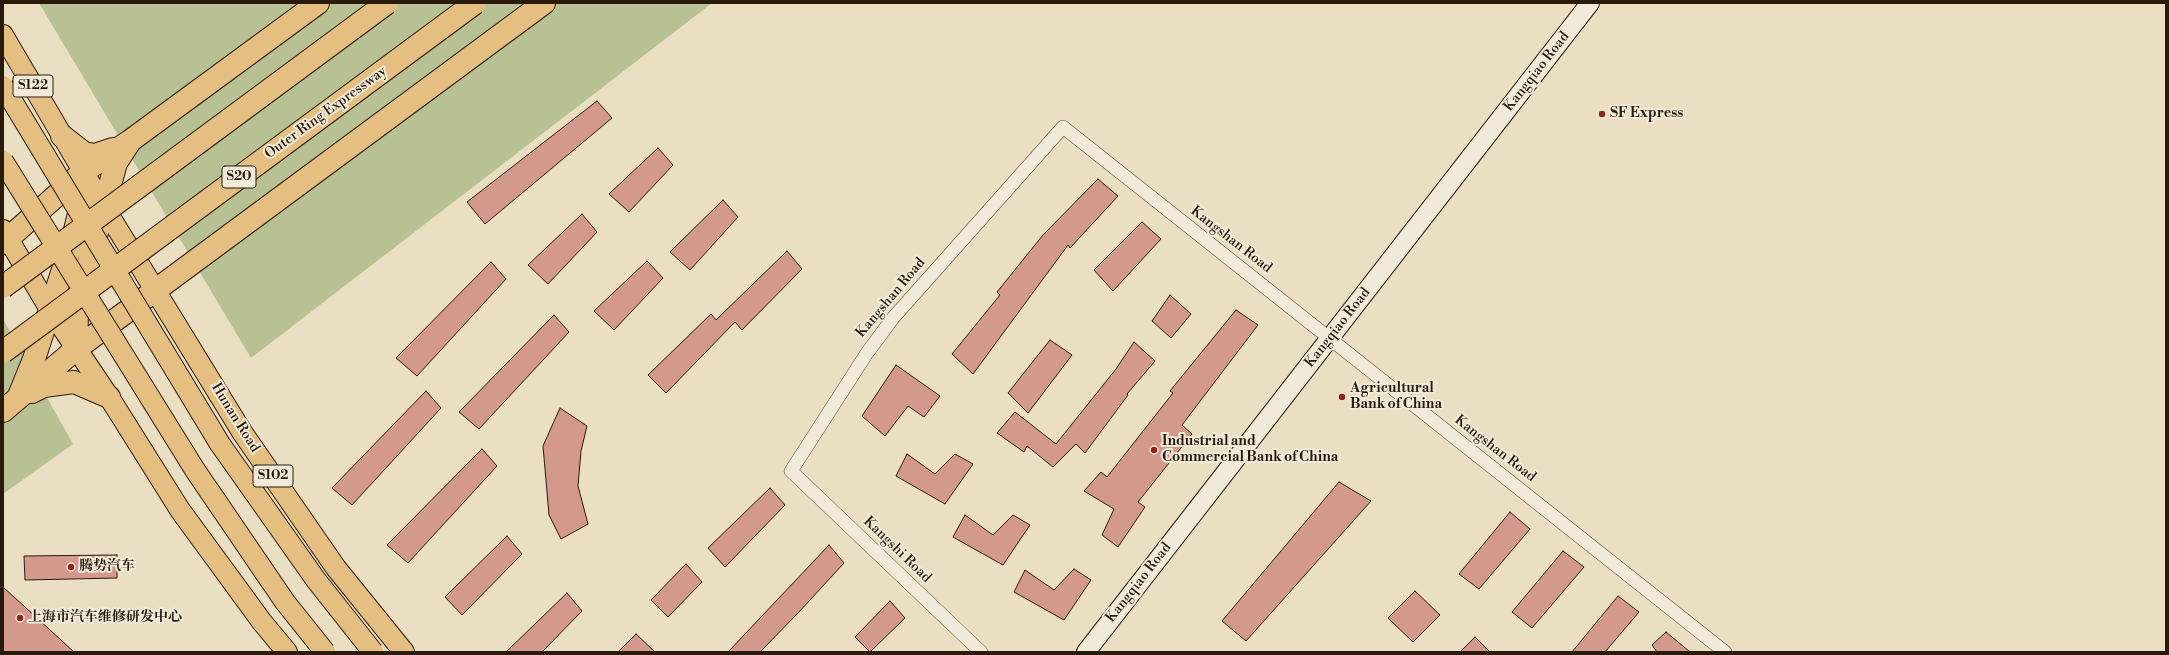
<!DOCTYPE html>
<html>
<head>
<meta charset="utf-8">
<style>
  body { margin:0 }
  #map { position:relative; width:2169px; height:655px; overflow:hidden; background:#eadec3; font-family:"Libre Bodoni",serif }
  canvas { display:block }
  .frame { position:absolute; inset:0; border:4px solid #2a1a0c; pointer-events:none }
</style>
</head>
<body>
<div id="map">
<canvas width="2169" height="655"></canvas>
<div class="frame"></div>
</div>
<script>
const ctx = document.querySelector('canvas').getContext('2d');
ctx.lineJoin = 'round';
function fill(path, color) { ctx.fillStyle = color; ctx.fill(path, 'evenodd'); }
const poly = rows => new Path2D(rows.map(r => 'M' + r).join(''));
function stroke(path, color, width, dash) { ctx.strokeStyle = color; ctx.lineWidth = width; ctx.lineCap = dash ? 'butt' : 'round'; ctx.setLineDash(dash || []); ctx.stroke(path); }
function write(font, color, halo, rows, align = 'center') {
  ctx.font = font + ' "Libre Bodoni","Noto Serif SC",serif'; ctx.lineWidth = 4; ctx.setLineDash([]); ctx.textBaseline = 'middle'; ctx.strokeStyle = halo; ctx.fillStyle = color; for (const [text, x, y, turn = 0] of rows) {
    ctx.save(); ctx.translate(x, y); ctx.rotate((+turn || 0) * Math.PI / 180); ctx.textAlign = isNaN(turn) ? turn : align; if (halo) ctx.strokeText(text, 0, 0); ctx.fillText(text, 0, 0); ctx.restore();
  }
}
fill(poly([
  [39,3,712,3,251,358],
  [3,319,73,444,3,494]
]), '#b7c194');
const building = poly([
  [597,101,612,118,485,224,467,202,597,101],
  [658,148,673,165,629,212,609,194,658,148],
  [1098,179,1118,196,1070,248,1068,245,973,374,952,354,1000,295,997,292,1043,235,1098,179],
  [723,200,738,217,690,270,670,252,723,200],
  [582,214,597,232,548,284,528,265,582,214],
  [1142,222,1161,239,1113,291,1094,270,1142,222],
  [787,251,802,269,742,330,735,322,666,393,648,375,711,314,716,320,787,251],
  [647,261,663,278,614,330,594,311,647,261],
  [491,262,506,279,417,376,396,358,491,262],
  [1170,295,1191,314,1171,338,1152,321,1170,295],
  [1236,310,1258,325,1182,425,1192,434,1138,502,1145,507,1118,547,1102,535,1114,509,1084,491,1101,472,1107,477,1173,393,1170,391,1236,310],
  [554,315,569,332,479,429,459,412,554,315],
  [1050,340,1072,355,1028,413,1008,393,1050,340],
  [1134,342,1155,361,1127,394,1128,395,1085,453,1076,444,1053,467,1027,446,1024,452,997,433,1015,412,1056,444,1116,369,1134,342],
  [896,365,940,396,924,417,908,406,885,436,862,416,896,365],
  [426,391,441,408,352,505,332,488,426,391],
  [560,408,587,426,581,451,578,486,588,524,561,539,549,515,543,446,560,408],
  [482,449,497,466,408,563,387,545,482,449],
  [907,454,935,474,955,454,973,464,945,504,896,476,907,454],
  [1339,482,1371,501,1246,641,1222,621,1339,482],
  [770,488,785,505,725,567,708,548,770,488],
  [1510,512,1530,529,1479,589,1459,574,1510,512],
  [965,515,993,535,1013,515,1030,525,1003,565,953,537,965,515],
  [507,536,522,554,462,615,445,597,507,536],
  [829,545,844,563,799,612,760,652,728,652,829,545],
  [1563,551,1584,567,1532,628,1512,612,1563,551],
  [117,555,117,578,25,580,24,556,117,555],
  [686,564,702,582,668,617,651,600,686,564],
  [1074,569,1091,580,1064,620,1014,592,1025,570,1054,590,1074,569],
  [3,587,25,607,74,652,3,652,3,587],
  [1415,591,1440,615,1413,642,1388,618,1415,591],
  [567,593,582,611,542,652,506,652,567,593],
  [1618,596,1639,612,1605,652,1572,652,1618,596],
  [890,601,905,618,870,652,855,637,890,601],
  [1666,632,1690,652,1657,652,1652,645,1666,632],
  [636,634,655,652,618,652,636,634],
  [1475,637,1490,652,1460,652,1475,637]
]);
fill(building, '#d4998d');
stroke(building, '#2a1a0c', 1);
const street = poly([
  [981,652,791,471,867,353,893,318,1063,127,1725,652]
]);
const secondary = poly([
  [1086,652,1590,3]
]);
const primary = poly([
  [3,35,104,207,242,432,336,568,404,652],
  [3,230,49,308,109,397,180,510,262,622,287,652]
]);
const highway = poly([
  [62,136,84,153,95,155,113,149],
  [3,243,83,172,130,141,318,3],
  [76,349,77,314,84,280,116,163,129,143],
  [32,392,44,386,74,382,109,397],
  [19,396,34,359,72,242,81,206,83,172],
  [3,411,76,349,544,3]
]);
stroke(street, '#5a4b3a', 14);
stroke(secondary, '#2a1a0c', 20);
stroke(primary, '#2a1a0c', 22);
stroke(highway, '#2a1a0c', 24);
stroke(street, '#f1ead8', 13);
stroke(secondary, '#f1ead8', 18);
stroke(primary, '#e5bf82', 20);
stroke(highway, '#e5bf82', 22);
const primaryBridge = poly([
  [3,86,220,444,316,580,373,652],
  [3,161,195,470,285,602,325,652]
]);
const highwayBridge = poly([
  [3,287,387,3],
  [3,352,475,3]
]);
stroke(primaryBridge, '#2a1a0c', 22, []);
stroke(highwayBridge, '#2a1a0c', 24, []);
stroke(primaryBridge, '#e5bf82', 20);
stroke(highwayBridge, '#e5bf82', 22);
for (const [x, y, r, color] of [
  [1602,114,4,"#8f2418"],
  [1342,397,4,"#8f2418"],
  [1154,450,4,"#8f2418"],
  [71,567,4,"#8f2418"],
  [20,618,4,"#8f2418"]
]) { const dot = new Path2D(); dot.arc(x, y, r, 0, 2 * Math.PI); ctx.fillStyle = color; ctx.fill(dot); stroke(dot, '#f1ead8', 1.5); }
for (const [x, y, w] of [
  [33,86,40],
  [239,177,34],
  [273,476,40]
]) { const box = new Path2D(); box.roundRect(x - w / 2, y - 11, w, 22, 3); ctx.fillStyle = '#f1ead8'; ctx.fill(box); stroke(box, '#2a1a0c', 1); }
write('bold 13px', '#2a1a0c', null, [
  ["S122",33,86],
  ["S20",239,177],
  ["S102",273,476]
]);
write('14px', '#2a1a0c', '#f1ead8', [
  ["Kangqiao Road",1537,72,-52],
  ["Outer Ring Expressway",326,113,-36],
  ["Kangshan Road",1231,240,38],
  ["Kangshan Road",891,298,-50],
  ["Kangqiao Road",1338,328,-52],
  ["Hunan Road",235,418,58],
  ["Kangshan Road",1495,449,38],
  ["Kangshi Road",897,550,44],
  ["Kangqiao Road",1139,583,-52]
]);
write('bold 14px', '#2a1a0c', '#f1ead8', [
  ["SF Express",1610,114],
  ["Agricultural",1350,389],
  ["Bank of China",1350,405],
  ["Industrial and",1162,442],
  ["Commercial Bank of China",1162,458],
  ["腾势汽车",79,567],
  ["上海市汽车维修研发中心",28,618]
], 'left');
</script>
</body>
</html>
